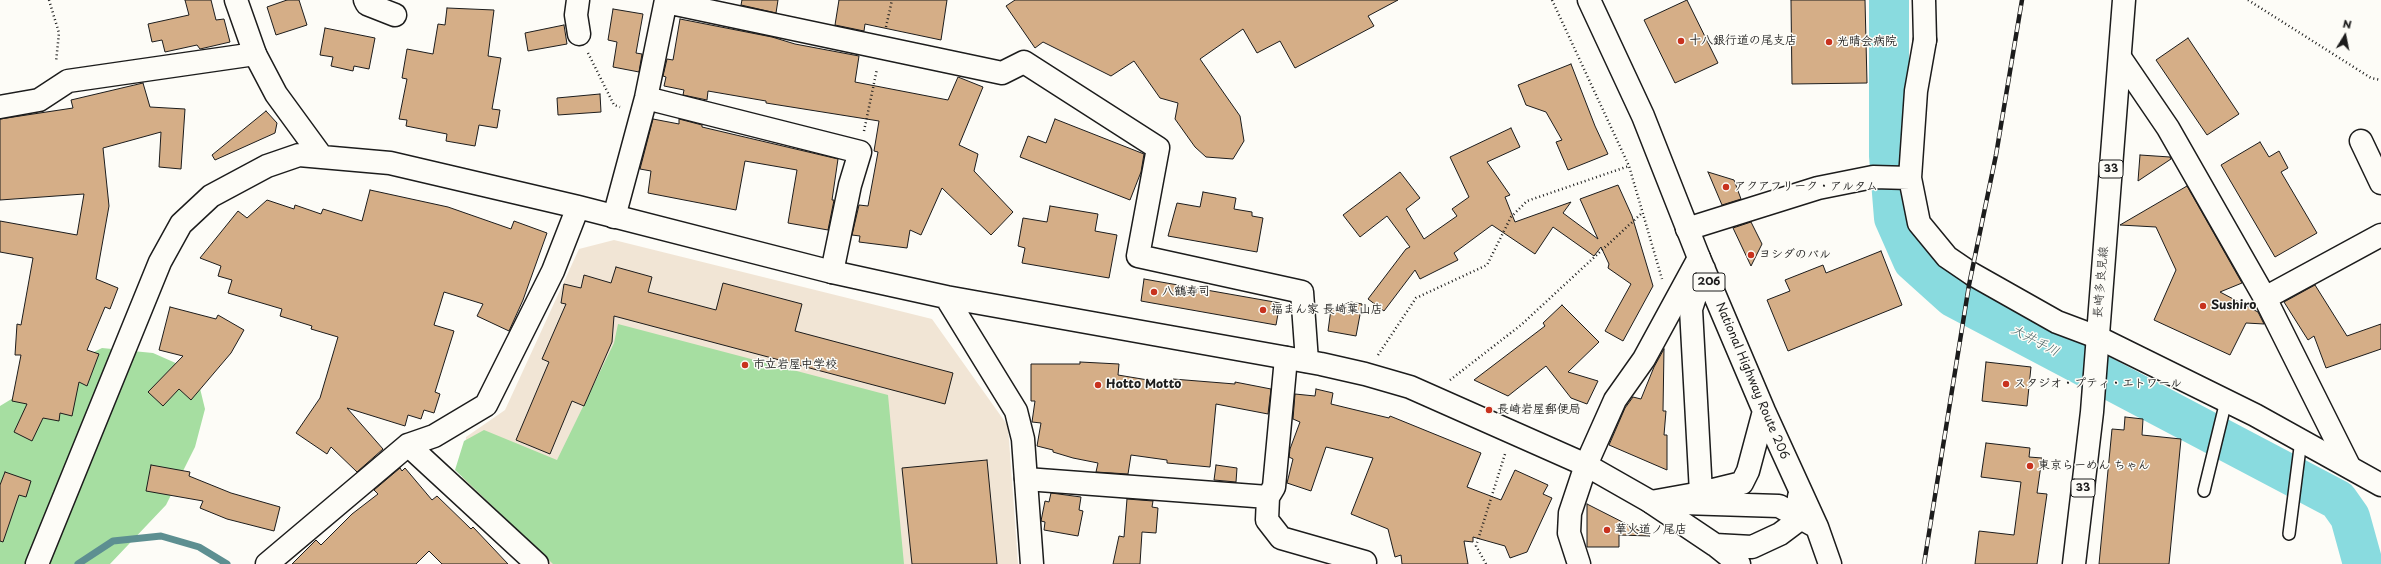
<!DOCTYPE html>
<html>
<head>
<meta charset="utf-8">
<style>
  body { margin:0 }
  #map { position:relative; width:2381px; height:564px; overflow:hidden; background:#fdfcf7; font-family:"Playpen Sans",sans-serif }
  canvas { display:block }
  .north { position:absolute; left:2325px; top:16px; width:40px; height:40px; -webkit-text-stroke:3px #fdfcf7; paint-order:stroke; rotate:10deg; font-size:11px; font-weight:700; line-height:16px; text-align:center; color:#1c1c1c }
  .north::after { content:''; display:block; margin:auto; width:14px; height:18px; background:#1c1c1c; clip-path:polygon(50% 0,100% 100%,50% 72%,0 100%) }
</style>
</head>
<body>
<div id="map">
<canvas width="2381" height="564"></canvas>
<div class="north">N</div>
</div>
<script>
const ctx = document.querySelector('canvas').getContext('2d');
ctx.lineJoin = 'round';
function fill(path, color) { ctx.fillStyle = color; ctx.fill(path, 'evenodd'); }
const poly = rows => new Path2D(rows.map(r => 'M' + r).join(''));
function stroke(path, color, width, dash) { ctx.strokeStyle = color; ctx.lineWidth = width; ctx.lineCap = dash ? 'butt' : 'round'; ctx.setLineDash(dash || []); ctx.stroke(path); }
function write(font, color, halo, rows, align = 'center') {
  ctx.font = font + ' "Playpen Sans","Klee One",sans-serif'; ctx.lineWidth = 3; ctx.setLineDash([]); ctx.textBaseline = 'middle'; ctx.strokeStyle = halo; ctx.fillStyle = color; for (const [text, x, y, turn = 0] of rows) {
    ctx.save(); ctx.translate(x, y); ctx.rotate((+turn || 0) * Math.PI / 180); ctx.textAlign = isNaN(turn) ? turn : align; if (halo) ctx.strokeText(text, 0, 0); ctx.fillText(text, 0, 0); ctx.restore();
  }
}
fill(poly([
  [614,240,932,319,1008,426,1018,564,550,564,462,479,466,437,505,410,579,249]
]), '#f1e5d5');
fill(poly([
  [618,324,888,395,904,564,553,564,455,470,464,441,484,430,557,460,614,343],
  [102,348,153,353,196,372,205,409,195,447,166,505,110,564,0,564,0,406,64,367]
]), '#a6dea1');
stroke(poly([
  [78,564,113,541,161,536,199,547,227,564]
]), '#5d8f91', 7);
stroke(poly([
  [1889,0,1889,156,1894,218,1913,261,1953,297,2338,500,2350,517,2363,564]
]), '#89dbdf', 40);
const building = poly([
  [185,0,211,0,216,20,224,19,230,42,200,49,197,45,165,52,162,40,152,42,148,24,189,15,185,0],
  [287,0,299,0,307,25,276,35,267,7,287,0],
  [742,0,778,0,776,13,741,5,742,0],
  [839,0,947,0,941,40,865,24,864,31,835,25,839,0],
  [1015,0,1398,0,1368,16,1374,26,1295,68,1280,41,1257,53,1243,29,1200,59,1240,116,1244,141,1233,159,1206,157,1195,147,1175,119,1178,103,1160,98,1134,61,1111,76,1043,42,1035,48,1006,6,1015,0],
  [1687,0,1718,63,1675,83,1644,20,1687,0],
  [1791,0,1865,0,1867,83,1792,84,1791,0],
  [447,8,494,10,488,56,501,58,492,109,500,110,497,128,479,125,475,146,446,141,447,134,406,126,407,120,399,119,407,79,402,78,407,49,433,54,438,24,445,25,447,8],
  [613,9,643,14,636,53,642,54,639,72,613,67,617,42,608,40,613,9],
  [680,19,772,37,795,44,859,56,855,82,948,100,958,77,983,87,959,145,978,154,974,171,1013,212,991,235,942,188,921,235,910,230,907,248,859,242,860,236,852,235,859,205,868,206,878,152,874,151,879,121,766,103,766,101,708,91,707,100,683,95,684,90,664,86,666,77,663,76,667,59,673,60,680,19],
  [564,25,567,44,528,51,525,33,564,25],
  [325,28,375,38,369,69,354,66,353,71,331,66,333,57,320,55,325,28],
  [2188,38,2239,114,2207,135,2156,60,2188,38],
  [1571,64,1595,126,1608,154,1568,170,1556,142,1562,140,1546,112,1526,105,1518,85,1571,64],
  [143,83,150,107,185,109,181,169,159,167,161,132,103,148,109,206,96,279,118,288,110,309,105,307,87,350,99,354,87,386,79,382,72,416,60,413,59,421,43,418,32,441,14,432,27,404,12,401,21,355,15,355,17,324,21,325,33,258,0,252,0,221,77,235,84,194,0,200,0,119,73,108,71,100,143,83],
  [600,94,601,112,558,115,557,98,600,94],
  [266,111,277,123,275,133,215,160,212,155,266,111],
  [653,119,679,124,679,119,702,125,702,127,838,159,832,200,834,200,828,230,788,223,797,170,745,161,736,210,648,193,651,171,640,169,653,119],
  [1055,119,1144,154,1141,172,1130,200,1020,157,1028,136,1046,143,1055,119],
  [1511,128,1520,147,1487,162,1510,195,1505,197,1515,222,1571,202,1563,213,1598,239,1580,199,1618,185,1632,216,1653,286,1623,341,1605,331,1631,284,1608,268,1609,264,1601,247,1594,256,1553,227,1535,254,1492,225,1454,253,1458,260,1420,279,1415,270,1384,311,1368,299,1406,249,1410,247,1387,216,1360,237,1343,215,1400,172,1420,198,1406,209,1424,239,1457,216,1452,209,1469,197,1450,157,1511,128],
  [2260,142,2269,157,2279,151,2288,168,2281,172,2317,233,2275,257,2221,165,2260,142],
  [2140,155,2170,157,2171,159,2138,181,2140,155],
  [1708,172,1734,180,1741,199,1722,205,1708,172],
  [2187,186,2242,283,2220,292,2258,312,2264,324,2246,323,2230,355,2154,320,2176,270,2156,227,2120,225,2187,186],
  [370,190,448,207,511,229,514,221,547,233,523,300,509,331,477,316,483,304,444,292,434,325,454,331,435,392,440,394,434,413,424,410,421,419,408,415,405,426,347,408,383,449,357,472,331,447,327,454,296,433,320,398,338,337,311,329,312,326,280,316,282,309,228,293,232,280,218,276,221,266,200,258,238,211,247,218,267,200,294,209,295,205,321,214,323,209,362,221,370,190],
  [1203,192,1236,198,1234,209,1252,212,1252,216,1263,218,1257,252,1168,236,1177,203,1200,207,1203,192],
  [1050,206,1098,214,1095,231,1117,235,1109,278,1022,263,1025,248,1018,246,1023,218,1047,222,1050,206],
  [1751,222,1762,244,1751,266,1733,228,1751,222],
  [1881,251,1902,305,1788,351,1767,300,1790,291,1785,280,1823,265,1826,273,1881,251],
  [616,267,652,277,648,292,716,310,723,283,802,304,795,331,953,373,945,404,614,316,612,342,584,406,572,401,550,454,516,440,549,362,542,359,566,304,561,303,564,284,581,288,584,275,611,283,616,267],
  [1144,279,1280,303,1276,325,1141,301,1144,279],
  [2315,285,2347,336,2381,324,2381,349,2326,368,2314,336,2308,340,2284,302,2315,285],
  [1351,302,1362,304,1356,336,1328,331,1331,309,1351,302],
  [1562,305,1599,342,1568,372,1598,381,1587,404,1571,398,1546,366,1508,396,1474,380,1545,326,1543,323,1562,305],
  [170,307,216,319,218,315,244,330,231,353,191,400,179,389,163,406,148,392,183,356,159,350,170,307],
  [1664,349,1663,411,1666,411,1664,435,1667,435,1667,470,1609,445,1625,408,1633,397,1641,399,1654,367,1664,349],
  [1080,362,1119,364,1118,375,1172,384,1173,379,1235,384,1235,382,1271,389,1268,414,1216,404,1210,467,1167,463,1167,460,1131,455,1128,474,1096,472,1098,463,1073,458,1053,452,1053,450,1037,446,1041,423,1032,422,1035,401,1031,401,1031,364,1080,364,1080,362],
  [1986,362,2031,367,2027,406,1982,401,1986,362],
  [1316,389,1333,393,1331,404,1389,418,1390,416,1481,453,1467,487,1501,500,1515,470,1548,485,1543,494,1552,498,1527,552,1510,558,1505,546,1473,537,1473,542,1464,541,1468,564,1402,564,1401,555,1395,557,1388,529,1351,514,1373,458,1326,447,1311,491,1287,483,1293,459,1289,457,1290,449,1300,422,1293,419,1295,394,1315,396,1316,389],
  [2125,417,2143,419,2142,435,2181,439,2169,564,2099,564,2112,429,2124,430,2125,417],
  [1986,443,2030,448,2029,457,2042,458,2037,493,2047,494,2037,564,1975,564,1979,531,2014,535,2021,482,1981,477,1986,443],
  [987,460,997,564,912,564,902,468,987,460],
  [151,465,190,472,189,476,231,493,280,507,274,531,227,519,200,508,203,501,146,491,151,465],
  [1216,465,1237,468,1236,482,1214,480,1216,465],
  [400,468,402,471,405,468,432,500,437,496,471,529,473,527,508,564,442,564,429,551,416,564,292,564,316,540,321,545,352,514,378,494,374,490,400,468],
  [5,472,31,481,26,497,19,495,3,542,0,541,0,485,5,472],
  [1051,493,1081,497,1079,510,1083,511,1078,536,1044,530,1045,522,1041,521,1045,501,1049,502,1051,493],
  [1127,499,1153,501,1152,507,1158,508,1156,533,1142,532,1140,564,1113,564,1119,536,1124,537,1127,499],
  [1587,504,1650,536,1619,535,1619,547,1587,547,1587,504]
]);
fill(building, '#d5ae87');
stroke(building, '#1c1c1c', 1);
const lane = poly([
  [2204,491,2226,401],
  [2289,534,2301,440]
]);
const street = poly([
  [365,0,367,4,395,15],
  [578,0,576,15,579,34],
  [666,2,1002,73,1024,62,1158,148,1138,256,1302,292,1307,361],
  [1925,40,1916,91,1910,178,1919,223,1947,257,1972,274,2057,322,2097,337],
  [2121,59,2168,128,2265,298,2349,466],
  [646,98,860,152,850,185,832,272],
  [0,107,39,100,68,81,255,54],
  [2361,141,2381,183],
  [614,217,646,98,666,0],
  [1687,229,1818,188,1873,177,1910,178],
  [2265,298,2381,235],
  [1586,465,1615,400,1644,359,1699,258],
  [1026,479,1268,497,1274,487,1286,358],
  [1268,497,1267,520,1281,538,1365,562]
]);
const secondary = poly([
  [236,0,255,54,276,94,322,157],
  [1924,0,1925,40],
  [946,297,1016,411,1023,439,1032,564],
  [2097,337,2255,415,2381,485],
  [408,445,537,564],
  [1715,545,1752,547,1780,534,1796,522,1799,497],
  [37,564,160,262,181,224,211,196,267,166,299,155,390,163,578,207,832,272,946,297,1321,364,1365,374,1410,387,1586,465,1651,502,1715,545,1739,564],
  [267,564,408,445,434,436,486,405,553,271,578,207],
  [1579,564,1569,533,1570,513,1586,465]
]);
const primary = poly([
  [2074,564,2092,412,2124,0]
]);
const highway = poly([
  [1589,0,1643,116,1699,258,1764,411,1817,527,1830,564],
  [1701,493,1742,483,1748,471,1764,411],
  [1651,502,1701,493,1691,309,1704,269],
  [1682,503,1779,506,1817,527]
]);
stroke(lane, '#1c1c1c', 14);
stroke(street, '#1c1c1c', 25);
stroke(secondary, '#1c1c1c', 25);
stroke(primary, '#1c1c1c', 25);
stroke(highway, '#1c1c1c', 25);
stroke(poly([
  [49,0,59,33,56,62],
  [1552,0,1629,166,1662,279],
  [2248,0,2371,78,2381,80],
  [886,27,892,0],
  [588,53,614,105,620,107],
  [864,131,877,69],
  [1378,355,1416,298,1487,265,1511,217,1527,201,1629,166],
  [1450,380,1521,325,1642,213],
  [1486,564,1476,546,1505,454]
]), '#1c1c1c', 2.5, [1, 3]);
stroke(lane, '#fdfcf7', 11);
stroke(street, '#fdfcf7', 22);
stroke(secondary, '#fdfcf7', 22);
stroke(primary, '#fdfcf7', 22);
stroke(highway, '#fdfcf7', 22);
const rail = poly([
  [1924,564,1969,285,1996,155,2022,0]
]);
stroke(rail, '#1c1c1c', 4.5);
stroke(rail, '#fdfcf7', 3, [9]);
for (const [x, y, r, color] of [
  [1681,41,4,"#c8321e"],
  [1829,42,4,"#c8321e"],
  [1726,187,4,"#c8321e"],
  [1751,255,4,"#c8321e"],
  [1154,292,4,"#c8321e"],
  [2203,306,4,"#c8321e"],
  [1263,310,4,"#c8321e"],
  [745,365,4,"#c8321e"],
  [2006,384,4,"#c8321e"],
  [1098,385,4,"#c8321e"],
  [1489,410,4,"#c8321e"],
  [2030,466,4,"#c8321e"],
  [1607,530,4,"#c8321e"]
]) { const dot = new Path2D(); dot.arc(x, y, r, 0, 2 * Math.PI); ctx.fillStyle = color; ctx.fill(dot); stroke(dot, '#fdfcf7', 1.5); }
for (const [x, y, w] of [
  [2111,169,24],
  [1709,282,32],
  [2083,488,24]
]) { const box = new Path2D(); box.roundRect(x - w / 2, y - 9, w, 18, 3); ctx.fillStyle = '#fdfcf7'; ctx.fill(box); stroke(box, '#1c1c1c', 1); }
write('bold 11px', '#1c1c1c', null, [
  ["33",2111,169],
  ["206",1709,282],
  ["33",2083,488]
]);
write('bold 12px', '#1c1c1c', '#fdfcf7', [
  ["十八銀行道の尾支店",1689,41],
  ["光晴会病院",1837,42],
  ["アクアフリーク・アルタム",1734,187],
  ["ヨシダのバル",1759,255],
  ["八鶴寿司",1162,292],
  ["Sushiro",2211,306],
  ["福まん家 長崎葉山店",1271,310],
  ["市立岩屋中学校",753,365],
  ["スタジオ・プティ・エトワール",2014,384],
  ["Hotto Motto",1106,385],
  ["長崎岩屋郵便局",1497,410],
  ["東京らーめん ちゃん",2038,466],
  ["華火道ノ尾店",1615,530]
], 'left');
write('12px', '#1c1c1c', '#fdfcf7', [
  ["長崎多良見線",2101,282,-85],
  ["National Highway Route 206",1752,381,67]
]);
write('italic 13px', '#425f60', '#fdfcf7', [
  ["大井手川",2035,341,28]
]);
</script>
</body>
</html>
